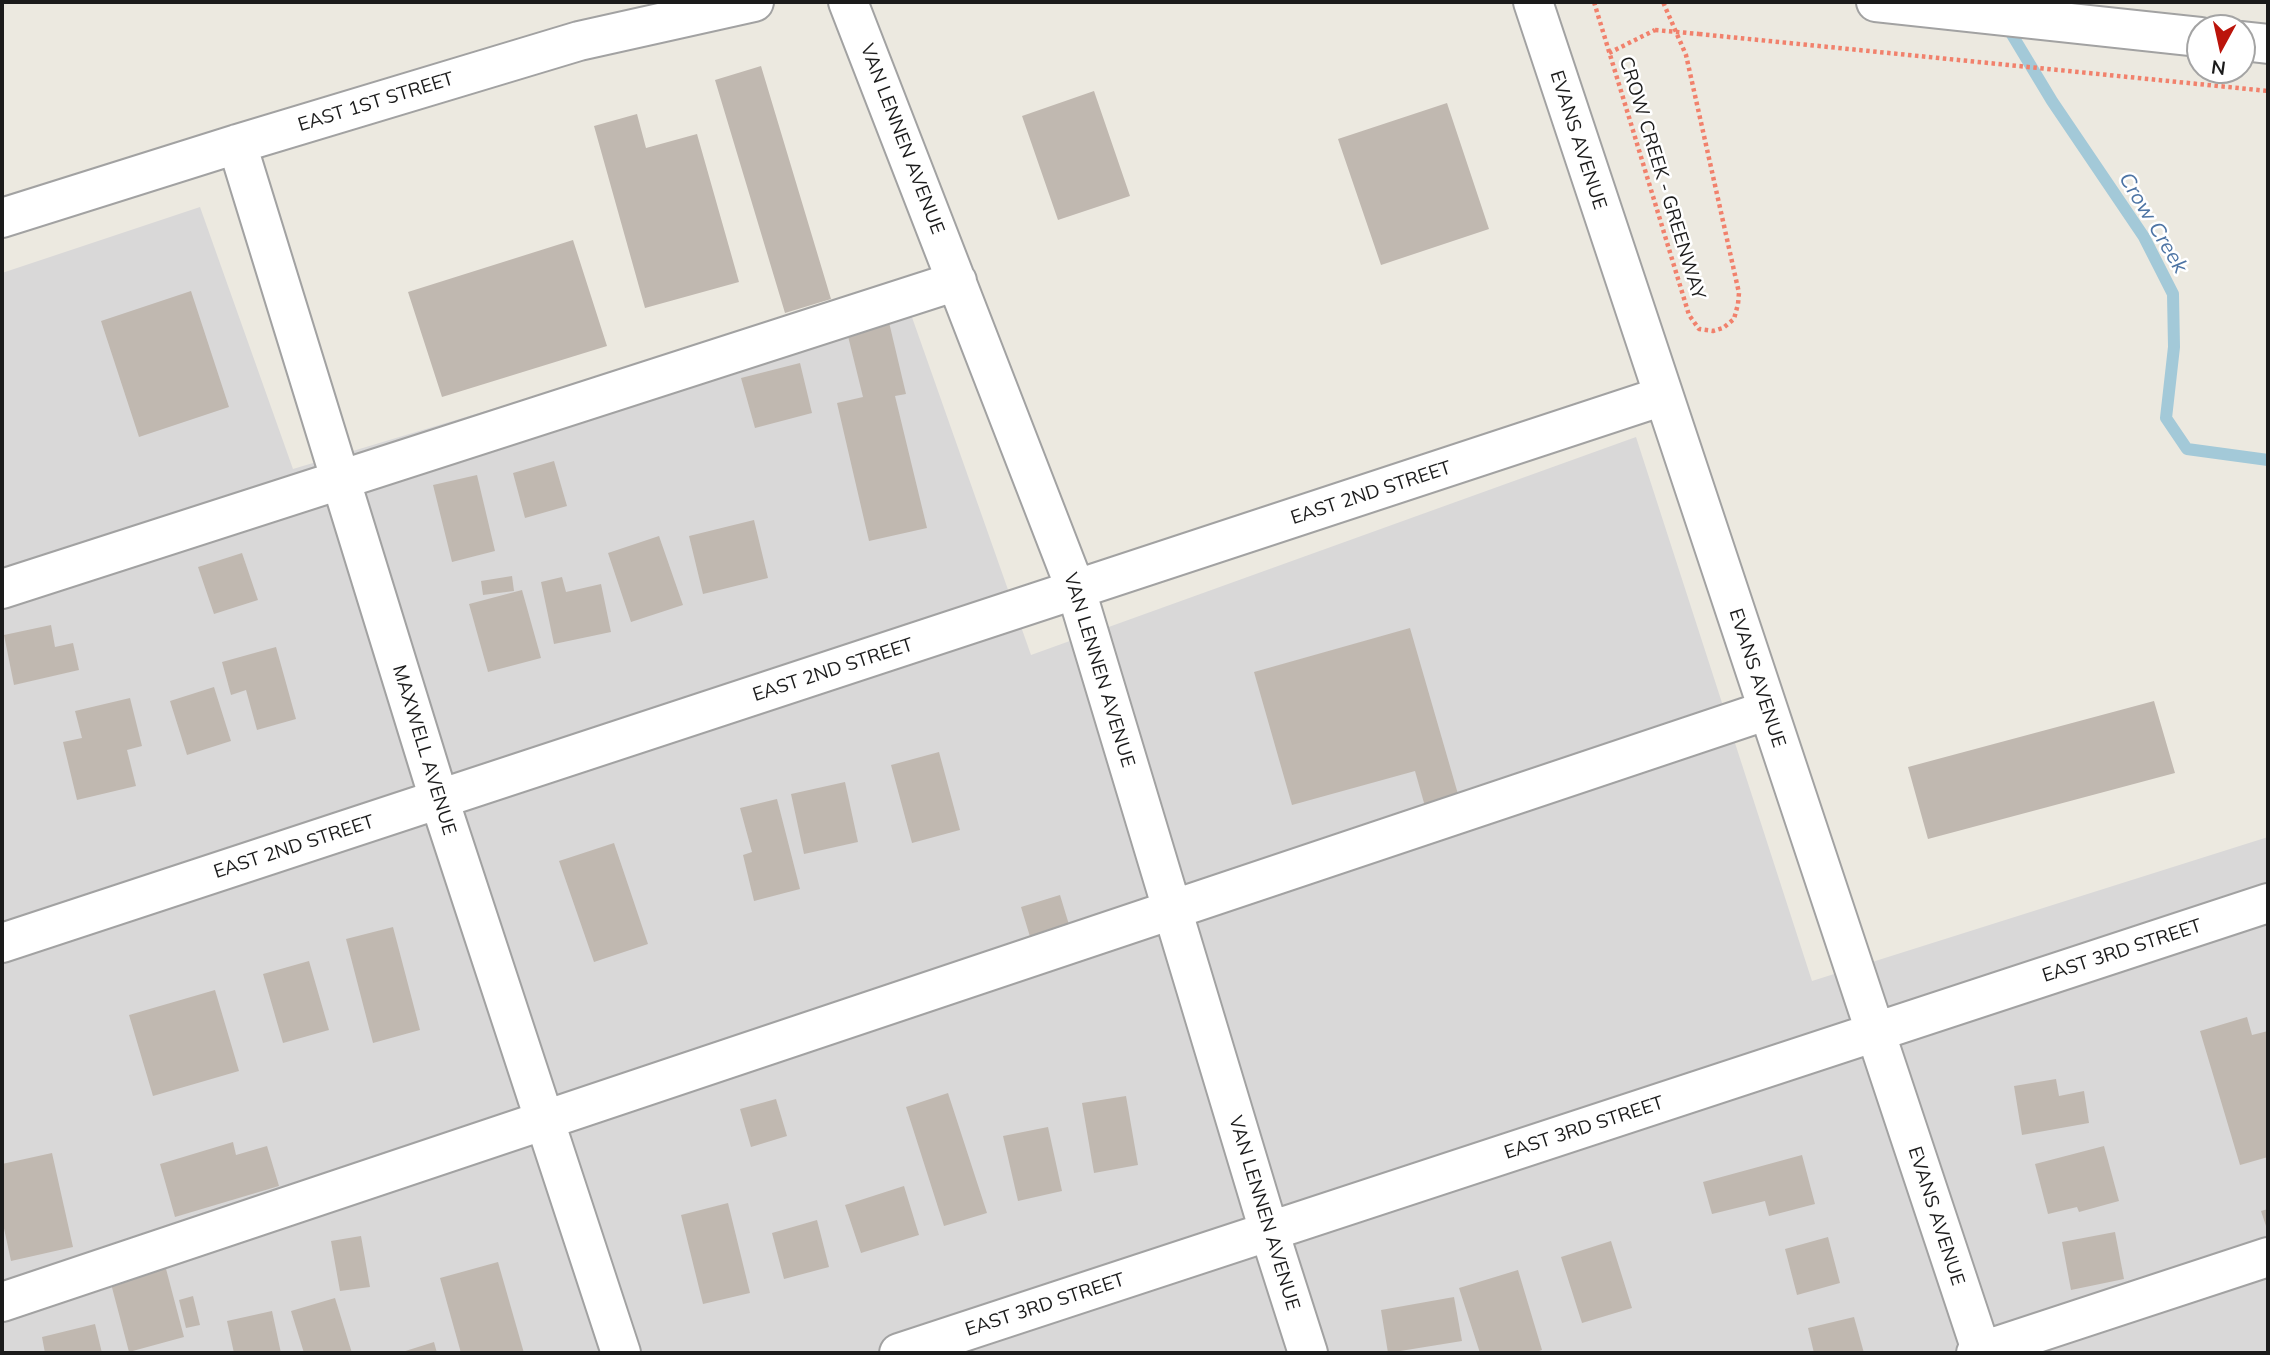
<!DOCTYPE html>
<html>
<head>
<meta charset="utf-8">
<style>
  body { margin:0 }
  #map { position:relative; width:2270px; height:1355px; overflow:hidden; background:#ece9e0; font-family:Mulish,sans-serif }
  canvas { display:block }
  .frame { position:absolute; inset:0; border:4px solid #1b1b1b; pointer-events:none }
  .north { position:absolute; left:2186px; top:14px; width:70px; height:70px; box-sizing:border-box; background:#fff; border:2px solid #a4a4a4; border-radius:50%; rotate:188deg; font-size:19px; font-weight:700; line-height:28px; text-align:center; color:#1b1b1b }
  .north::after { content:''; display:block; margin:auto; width:24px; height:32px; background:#bb140b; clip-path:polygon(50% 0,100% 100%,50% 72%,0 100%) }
</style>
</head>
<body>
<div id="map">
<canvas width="2270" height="1355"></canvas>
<div class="frame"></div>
<div class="north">N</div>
</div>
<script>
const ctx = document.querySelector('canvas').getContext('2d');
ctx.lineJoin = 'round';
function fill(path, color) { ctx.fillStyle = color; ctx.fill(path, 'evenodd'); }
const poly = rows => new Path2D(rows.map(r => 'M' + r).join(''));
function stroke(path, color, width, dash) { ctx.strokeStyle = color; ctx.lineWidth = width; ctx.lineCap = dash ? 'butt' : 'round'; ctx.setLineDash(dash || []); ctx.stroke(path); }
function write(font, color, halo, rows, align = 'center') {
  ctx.font = font + ' Mulish,sans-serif'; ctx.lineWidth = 5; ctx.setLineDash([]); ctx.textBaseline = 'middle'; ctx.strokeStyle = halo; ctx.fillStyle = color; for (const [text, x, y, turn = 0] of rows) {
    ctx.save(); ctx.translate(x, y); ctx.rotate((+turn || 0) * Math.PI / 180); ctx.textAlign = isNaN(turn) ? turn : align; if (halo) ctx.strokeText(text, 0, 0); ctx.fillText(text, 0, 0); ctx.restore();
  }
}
fill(poly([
  [200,207,293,469,901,286,1031,655,1636,437,1812,981,2268,837,2268,1353,2,1353,2,273]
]), '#d9d8d8');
stroke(poly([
  [2005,23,2052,101,2144,237,2173,294,2174,347,2166,418,2187,449,2268,460]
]), '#a3c9d8', 12);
fill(poly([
  [761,66,831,299,785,313,715,80],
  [1094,91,1130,196,1058,220,1022,116],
  [1447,103,1489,229,1381,265,1338,139],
  [637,114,646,148,697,134,739,282,645,308,594,126],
  [573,240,607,346,442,397,408,292],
  [191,291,229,407,139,437,101,321],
  [888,318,906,394,895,396,927,528,869,541,837,403,863,397,846,328],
  [800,363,812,413,755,428,741,378],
  [554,461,567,506,525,518,513,473],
  [477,475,495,551,452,562,433,485],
  [754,520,768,578,703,594,689,536],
  [659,536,683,605,631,622,608,553],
  [242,553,258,600,214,614,198,567],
  [512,576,514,591,483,595,481,581],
  [562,577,566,592,601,584,611,632,554,644,541,582],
  [522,590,541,658,488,672,469,604],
  [51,625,55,647,73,643,79,670,14,685,4,635],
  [1410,628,1460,801,1426,810,1415,771,1292,805,1254,672],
  [276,647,296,719,257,730,246,690,231,695,222,662],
  [214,687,231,741,187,755,170,701],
  [130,698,142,746,127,750,136,786,77,800,63,742,82,738,75,711],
  [2154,701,2175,773,1928,839,1908,767],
  [939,752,960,830,912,843,891,765],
  [845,782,858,842,804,854,791,794],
  [777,799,800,889,754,901,743,855,752,852,740,808],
  [614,843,648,944,594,962,559,861],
  [1060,895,1070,928,1031,940,1021,907],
  [393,927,420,1030,373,1043,346,939],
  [309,961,329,1030,283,1043,263,974],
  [215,990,239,1071,153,1096,129,1015],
  [2247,1017,2252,1035,2268,1031,2268,1157,2240,1165,2200,1031],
  [2056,1079,2059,1096,2084,1091,2089,1123,2022,1135,2014,1086],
  [948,1093,987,1213,944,1226,906,1107],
  [1126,1096,1138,1165,1094,1173,1082,1103],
  [776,1099,787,1136,751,1147,740,1109],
  [1048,1127,1062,1191,1018,1201,1003,1136],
  [233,1142,236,1155,267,1146,279,1186,175,1217,160,1164],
  [2104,1146,2119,1201,2079,1212,2077,1207,2048,1214,2035,1164],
  [52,1153,73,1247,11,1261,2,1219,2,1164],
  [1802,1155,1815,1204,1769,1216,1765,1201,1712,1214,1703,1182],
  [904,1186,919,1235,861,1253,845,1205],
  [728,1203,750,1293,703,1304,681,1215],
  [2268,1209,2268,1232,2261,1211],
  [817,1220,829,1267,784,1279,772,1233],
  [2115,1232,2124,1279,2071,1290,2062,1242],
  [361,1236,370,1287,340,1291,331,1241],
  [1828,1237,1840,1283,1797,1295,1785,1249],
  [1611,1241,1632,1308,1582,1323,1561,1257],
  [498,1262,524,1353,461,1353,440,1278],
  [165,1265,184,1337,129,1352,110,1280],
  [1518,1270,1542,1350,1533,1353,1480,1353,1459,1288],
  [193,1296,200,1325,186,1328,179,1300],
  [1454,1297,1462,1341,1388,1353,1381,1310],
  [335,1298,352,1353,304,1353,291,1311],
  [272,1311,281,1353,234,1353,227,1321],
  [1854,1317,1864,1353,1814,1353,1808,1328],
  [95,1324,102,1353,45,1353,42,1337],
  [434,1342,437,1353,399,1353]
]), '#c0b8b0');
const minor = poly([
  [848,2,1076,590,1269,1231,1308,1353],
  [1533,2,1982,1353],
  [1876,2,2200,37],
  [2242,41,2268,44],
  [237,144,439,799,621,1353],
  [2,218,237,144,579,41,754,2],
  [2,589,957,281],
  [2,943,1663,396],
  [2,1302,1768,710],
  [899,1353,2268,903],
  [1976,1353,2268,1257]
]);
stroke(minor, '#a2a2a2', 42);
stroke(poly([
  [1594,2,1689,315,1699,329,1713,331,1723,328,1734,319,1738,304,1739,293,1686,55,1663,2],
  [1699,34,2268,91],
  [1609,53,1655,30]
]), '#f1816c', 4.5, [3.5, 3.5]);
stroke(minor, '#fff', 38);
stroke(poly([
  [1655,30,1699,34]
]), '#f1816c', 4.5, [3.5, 3.5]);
write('19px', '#1b1b1b', '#fff', [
  ["EAST 1ST STREET",376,102,-17],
  ["VAN LENNEN AVENUE",902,139,69],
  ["EVANS AVENUE",1578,140,72],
  ["CROW CREEK - GREENWAY",1662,178,73],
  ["EAST 2ND STREET",1371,493,-18],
  ["EAST 2ND STREET",833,670,-18],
  ["VAN LENNEN AVENUE",1099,670,73],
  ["EVANS AVENUE",1757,678,72],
  ["MAXWELL AVENUE",424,750,73],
  ["EAST 2ND STREET",294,847,-18],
  ["EAST 3RD STREET",2122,951,-18],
  ["EAST 3RD STREET",1584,1128,-18],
  ["VAN LENNEN AVENUE",1264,1213,73],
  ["EVANS AVENUE",1936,1216,72],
  ["EAST 3RD STREET",1045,1305,-18]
]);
write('italic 21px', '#4d74a4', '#fff', [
  ["Crow Creek",2153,223,59]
]);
</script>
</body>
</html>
